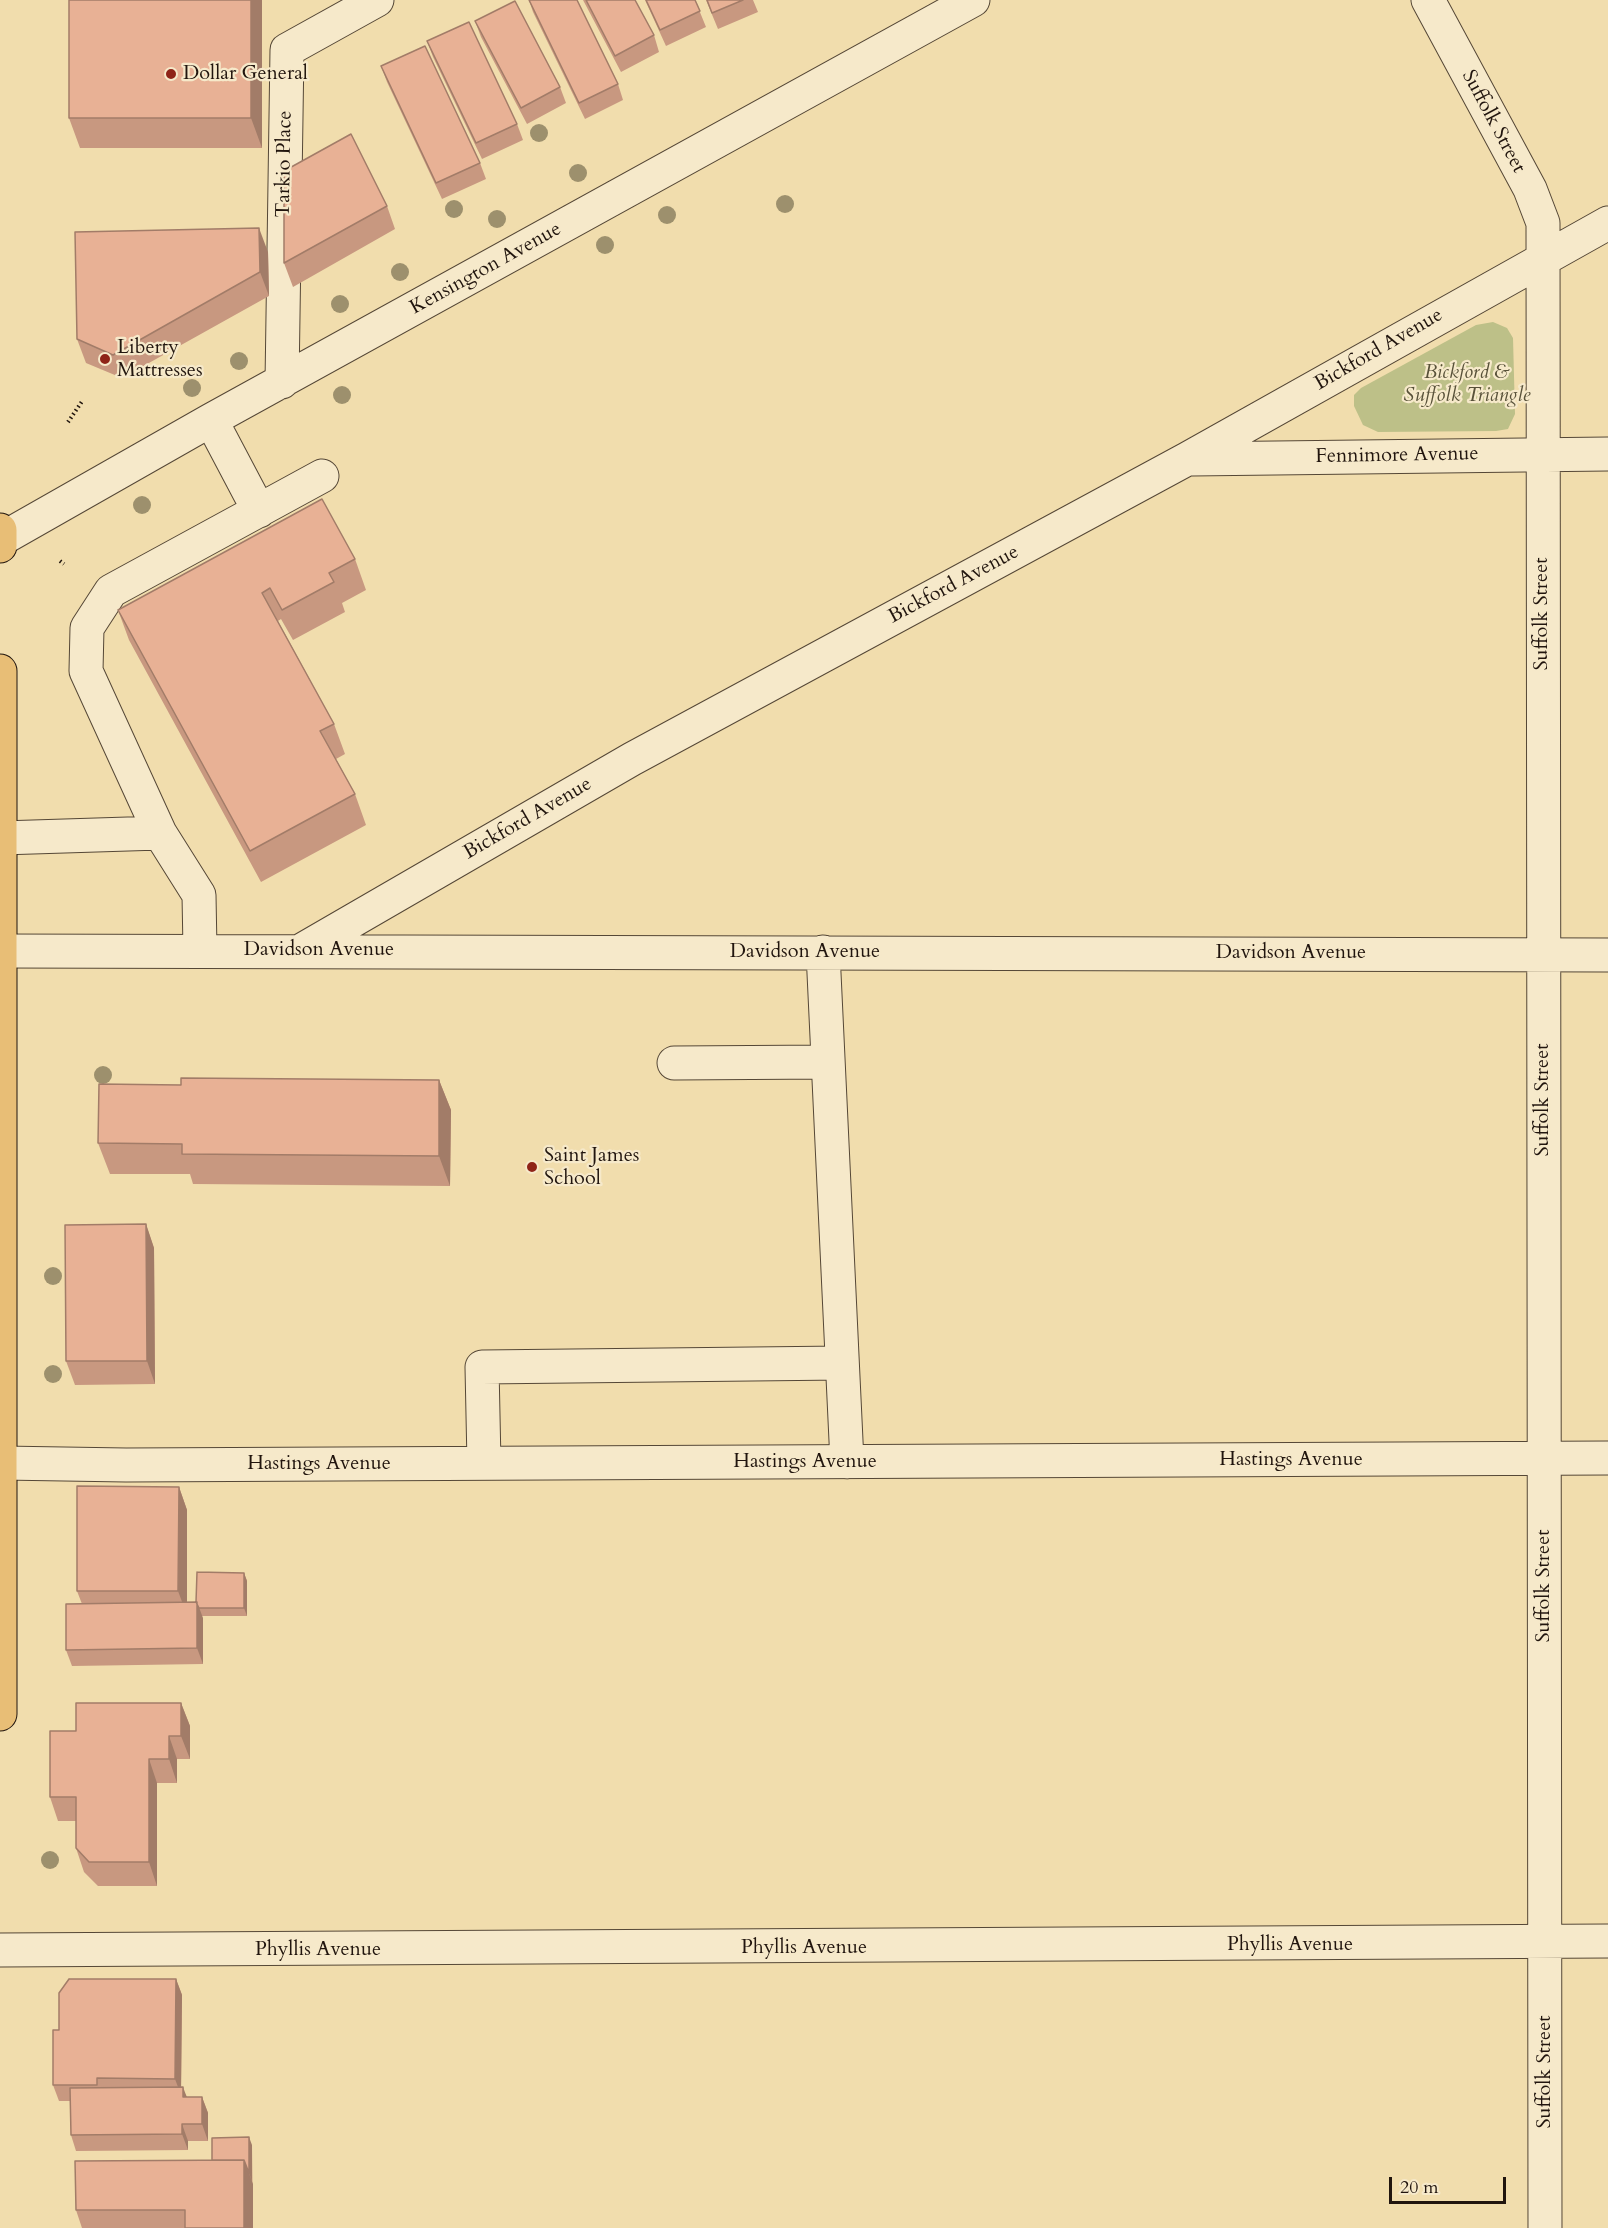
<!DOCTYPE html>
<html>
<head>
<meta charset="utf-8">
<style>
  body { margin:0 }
  #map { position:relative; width:1608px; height:2228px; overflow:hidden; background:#f1ddad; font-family:Cardo,serif }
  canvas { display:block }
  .scale { position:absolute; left:1389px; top:2177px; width:117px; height:27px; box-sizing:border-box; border:3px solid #21150e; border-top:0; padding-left:8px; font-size:18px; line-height:21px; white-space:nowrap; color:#21150e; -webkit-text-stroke:4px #f6e9ca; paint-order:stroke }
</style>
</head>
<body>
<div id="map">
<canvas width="1608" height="2228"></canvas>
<div class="scale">20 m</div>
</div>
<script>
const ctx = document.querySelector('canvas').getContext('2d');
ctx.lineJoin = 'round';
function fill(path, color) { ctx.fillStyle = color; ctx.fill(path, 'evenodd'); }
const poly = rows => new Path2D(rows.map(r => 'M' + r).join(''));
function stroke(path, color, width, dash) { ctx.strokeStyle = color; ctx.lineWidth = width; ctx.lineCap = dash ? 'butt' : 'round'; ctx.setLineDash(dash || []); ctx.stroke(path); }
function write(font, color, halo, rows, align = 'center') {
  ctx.font = font + ' Cardo,serif'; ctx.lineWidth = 4.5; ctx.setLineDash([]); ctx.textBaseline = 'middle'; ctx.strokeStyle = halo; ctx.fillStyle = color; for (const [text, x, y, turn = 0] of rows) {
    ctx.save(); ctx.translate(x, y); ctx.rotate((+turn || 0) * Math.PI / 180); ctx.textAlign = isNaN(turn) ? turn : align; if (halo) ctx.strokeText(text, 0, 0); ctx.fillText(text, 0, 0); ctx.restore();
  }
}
fill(poly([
  [1493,322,1507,328,1513,338,1515,414,1508,429,1496,431,1378,432,1363,425,1354,406,1354,395,1361,388,1476,325]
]), '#bdc088');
const minor = poly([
  [1428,0,1530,189,1543,223,1545,2228],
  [282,382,287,50,377,0],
  [211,420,259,511],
  [1192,459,1608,454],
  [0,540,211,420,973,0],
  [1,838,160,833],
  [200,950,199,895,160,833,86,671,87,628,111,591,322,476],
  [302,950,632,759,1187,459,1608,223],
  [2,951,1608,955],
  [823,952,847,1462],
  [674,1063,828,1062],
  [2,1463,126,1465,1608,1458],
  [484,1463,482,1367,842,1363],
  [0,1950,1608,1941]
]);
const major = poly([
  [0,530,0,546],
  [0,671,0,1714]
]);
stroke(minor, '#554736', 35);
stroke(major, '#21150e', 35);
stroke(poly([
  [68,422,83,400],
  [60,561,64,564]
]), '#21150e', 4, [1.5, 3]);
stroke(minor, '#f6e9ca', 33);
stroke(major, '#e8be76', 33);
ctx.fillStyle = '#9d906d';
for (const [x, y] of [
  [539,133],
  [578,173],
  [785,204],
  [454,209],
  [667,215],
  [497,219],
  [605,245],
  [400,272],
  [340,304],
  [239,361],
  [192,388],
  [342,395],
  [142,505],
  [103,1075],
  [53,1276],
  [53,1374],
  [50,1860]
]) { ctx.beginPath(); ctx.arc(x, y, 9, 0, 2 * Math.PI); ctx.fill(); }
fill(poly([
  [262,0,262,148,80,148,69,118],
  [529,0,618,84,623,100,585,119,533,12],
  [583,0,635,0,654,35,659,52,621,72],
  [645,0,695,0,706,27,666,46],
  [706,0,753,0,758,12,718,29],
  [475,21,560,87,566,103,527,124,481,37],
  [427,41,517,124,523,140,482,159,433,57],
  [381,66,480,163,486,179,442,199,387,82],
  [387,206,395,229,293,287,284,263],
  [268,252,269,296,122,378,86,363,77,339],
  [355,559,366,590,342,603,345,612,293,640,281,619,278,621,334,724,345,754,336,759,355,794,366,825,261,882,129,640,118,610],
  [439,1080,451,1110,450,1186,193,1184,190,1174,110,1174,98,1143,181,1085],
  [146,1224,154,1248,155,1384,75,1385,66,1361],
  [179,1487,187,1510,187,1602,196,1602,244,1573,247,1581,247,1616,202,1616,203,1664,72,1666,66,1650,82,1604,77,1591],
  [181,1703,190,1726,190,1759,177,1759,177,1783,157,1783,157,1886,98,1886,84,1872,76,1848,76,1821,58,1821,50,1797,76,1731],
  [176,1979,182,1995,181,2087,187,2097,202,2097,208,2113,208,2141,188,2141,188,2150,76,2151,71,2135,70,2101,59,2101,53,2085,59,2030],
  [252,2145,253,2228,82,2228,76,2210]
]), '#c89880');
fill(poly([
  [251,0,262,0,262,148,251,118],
  [259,228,268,252,269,296,260,272],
  [439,1080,451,1110,450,1186,439,1156],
  [146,1224,154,1248,155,1384,147,1361],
  [179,1487,187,1510,187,1615,178,1591],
  [244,1573,247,1581,247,1616,244,1608],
  [197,1602,203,1618,203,1664,197,1648],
  [181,1703,190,1726,190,1759,181,1736],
  [169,1736,177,1759,177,1783,169,1759],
  [149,1759,157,1783,157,1886,149,1862],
  [176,1979,182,1995,181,2095,175,2079],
  [183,2087,189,2103,183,2097],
  [202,2097,208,2113,208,2141,202,2124],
  [182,2124,188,2141,188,2150,182,2134],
  [249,2137,252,2145,252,2181,249,2173],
  [244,2160,253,2184,253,2228,244,2228]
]), '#a27c68');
const building = poly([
  [69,0,251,0,251,118,69,118,69,0],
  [529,0,577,0,618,84,579,103,529,0],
  [586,0,635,0,654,35,615,56,586,0],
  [646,0,695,0,700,11,660,30,646,0],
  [707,0,743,0,712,13,707,0],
  [515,1,560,87,521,108,475,21,515,1],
  [469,22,517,124,476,143,427,41,469,22],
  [425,46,480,163,436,183,381,66,425,46],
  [351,134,387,206,284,263,284,171,351,134],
  [259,228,260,272,113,355,77,339,75,232,259,228],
  [322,499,355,559,329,573,334,582,282,610,270,588,262,593,334,724,320,731,355,794,250,851,118,610,322,499],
  [181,1078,439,1080,439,1156,182,1154,182,1144,98,1143,99,1084,181,1085,181,1078],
  [146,1224,147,1361,66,1361,65,1225,146,1224],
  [77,1486,179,1487,178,1591,77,1591,77,1486],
  [197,1572,244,1573,244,1608,199,1608,196,1602,197,1572],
  [197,1602,197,1648,66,1650,66,1604,197,1602],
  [76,1703,181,1703,181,1736,169,1736,169,1759,149,1759,149,1862,89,1862,76,1848,76,1797,50,1797,50,1731,76,1731,76,1703],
  [69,1979,176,1979,175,2079,97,2078,97,2085,53,2085,53,2030,59,2030,59,1993,69,1979],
  [183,2087,183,2097,202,2097,202,2124,182,2124,182,2134,71,2135,70,2088,183,2087],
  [249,2137,249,2173,244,2160,212,2160,212,2138,249,2137],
  [244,2160,244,2228,185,2228,185,2210,76,2210,75,2161,244,2160]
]);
fill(building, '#e8b195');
stroke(building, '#a27c68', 1.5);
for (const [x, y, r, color] of [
  [171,74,6,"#8f2418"],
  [105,359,6,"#8f2418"],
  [532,1167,6,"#8f2418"]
]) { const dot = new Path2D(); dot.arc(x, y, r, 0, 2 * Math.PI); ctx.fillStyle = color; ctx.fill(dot); stroke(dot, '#f6e9ca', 2); }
write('20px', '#21150e', '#f6e9ca', [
  ["Dollar General",183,74],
  ["Liberty",117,348],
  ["Mattresses",117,371],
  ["Saint James",544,1156],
  ["School",544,1179]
], 'left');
write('20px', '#21150e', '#f6e9ca', [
  ["Suffolk Street",1493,122,62],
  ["Tarkio Place",285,164,-89],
  ["Kensington Avenue",486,269,-29],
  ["Bickford Avenue",1379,350,-30],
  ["Fennimore Avenue",1397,456,-1],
  ["Bickford Avenue",954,585,-28],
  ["Suffolk Street",1542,614,-90],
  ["Bickford Avenue",528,819,-30],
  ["Davidson Avenue",319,950],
  ["Davidson Avenue",805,952],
  ["Davidson Avenue",1291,953],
  ["Suffolk Street",1543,1100,-90],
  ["Hastings Avenue",1291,1460],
  ["Hastings Avenue",805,1462],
  ["Hastings Avenue",319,1464],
  ["Suffolk Street",1544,1586,-90],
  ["Phyllis Avenue",1290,1945],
  ["Phyllis Avenue",804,1948],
  ["Phyllis Avenue",318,1950],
  ["Suffolk Street",1545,2072,-90]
]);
write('italic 20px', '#585139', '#f6e9ca', [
  ["Bickford &",1467,373],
  ["Suffolk Triangle",1467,396]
]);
</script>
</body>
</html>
